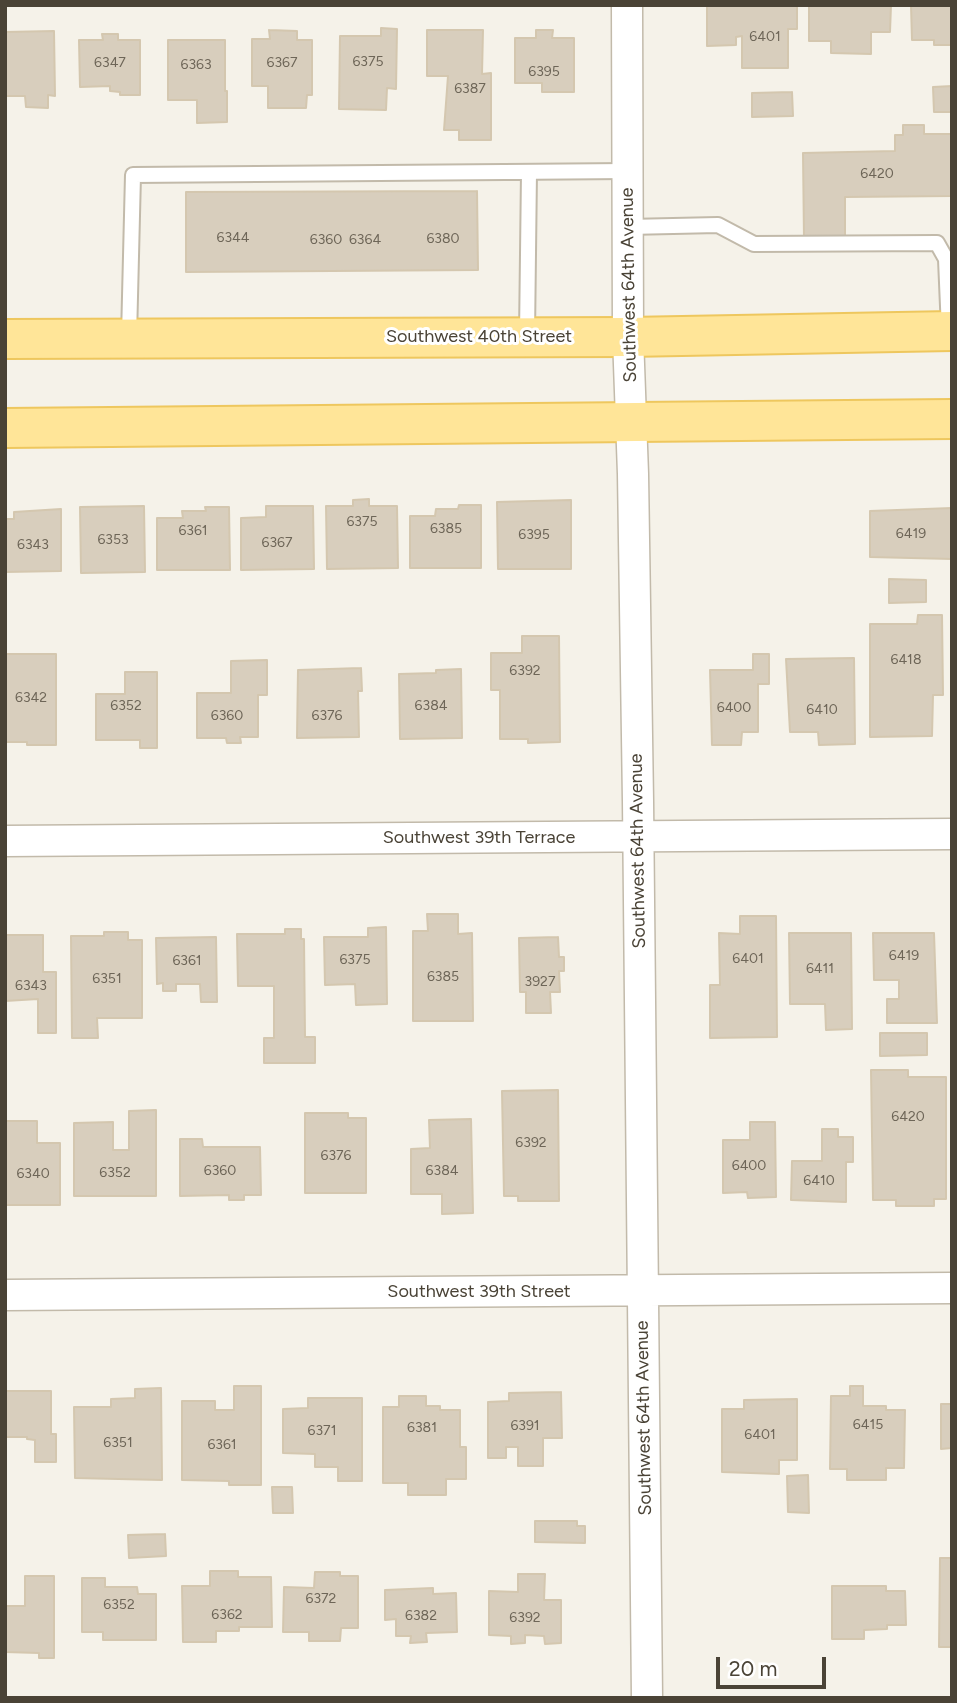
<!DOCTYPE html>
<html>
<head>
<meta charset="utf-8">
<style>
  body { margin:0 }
  #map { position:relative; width:957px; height:1703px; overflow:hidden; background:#f5f2e9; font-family:Figtree,sans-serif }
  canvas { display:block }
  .frame { position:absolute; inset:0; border:7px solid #4a4336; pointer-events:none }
  .scale { position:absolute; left:716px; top:1657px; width:110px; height:32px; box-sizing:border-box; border:4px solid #4a4336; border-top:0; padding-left:9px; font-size:21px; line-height:24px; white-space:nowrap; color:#4a4336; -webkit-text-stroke:5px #fff; paint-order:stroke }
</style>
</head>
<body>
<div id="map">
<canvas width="957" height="1703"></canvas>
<div class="frame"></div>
<div class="scale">20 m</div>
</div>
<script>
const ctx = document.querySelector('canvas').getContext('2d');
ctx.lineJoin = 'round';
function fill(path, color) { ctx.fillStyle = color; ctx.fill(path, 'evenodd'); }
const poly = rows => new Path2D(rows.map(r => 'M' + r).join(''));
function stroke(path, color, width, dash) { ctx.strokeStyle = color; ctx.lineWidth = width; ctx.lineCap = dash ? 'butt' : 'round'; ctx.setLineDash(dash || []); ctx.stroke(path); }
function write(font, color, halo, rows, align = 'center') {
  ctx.font = font + ' Figtree,sans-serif'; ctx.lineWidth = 6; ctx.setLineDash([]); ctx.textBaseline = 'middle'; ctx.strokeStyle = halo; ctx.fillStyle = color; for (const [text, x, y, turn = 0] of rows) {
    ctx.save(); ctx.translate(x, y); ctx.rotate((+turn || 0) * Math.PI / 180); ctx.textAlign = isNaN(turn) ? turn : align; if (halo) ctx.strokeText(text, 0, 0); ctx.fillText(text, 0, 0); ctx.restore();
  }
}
const building = poly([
  [707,5,797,5,797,29,788,29,788,68,742,68,742,36,736,37,736,45,707,46,707,5],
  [809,5,891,5,890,32,871,32,871,54,831,53,831,41,809,41,809,5],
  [911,5,952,5,952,45,934,45,934,40,912,40,911,5],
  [381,28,397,29,396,89,387,88,386,110,339,109,340,36,381,36,381,28],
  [269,30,297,31,297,40,312,40,312,95,307,95,306,108,268,108,268,86,252,86,252,39,270,39,269,30],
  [427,30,483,30,482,74,491,73,491,140,459,140,459,130,444,130,448,76,427,76,427,30],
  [536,30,553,30,552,38,574,38,574,92,542,92,542,83,515,83,515,38,536,38,536,30],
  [54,31,55,96,48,95,48,108,26,107,25,96,5,96,5,32,54,31],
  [102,34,118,34,118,40,140,40,140,95,120,95,120,92,110,91,110,86,80,87,79,40,103,40,102,34],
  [168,40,225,40,225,91,227,91,227,122,197,123,197,100,168,100,168,40],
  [952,86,952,112,934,112,933,87,952,86],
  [792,92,793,116,752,117,752,93,792,92],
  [903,125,924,125,924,134,952,134,952,196,845,197,845,239,804,239,803,153,895,151,895,135,903,135,903,125],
  [477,191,478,270,186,272,186,192,477,191],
  [369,499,369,506,397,506,398,568,327,569,326,506,353,506,353,500,369,499],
  [571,500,571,569,498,569,497,502,571,500],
  [459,505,481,505,481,568,410,568,410,516,435,516,436,509,458,509,459,505],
  [144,506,145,572,81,573,80,507,144,506],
  [266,506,313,506,314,569,241,570,241,518,266,517,266,506],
  [205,507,229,507,230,570,157,570,157,518,183,518,182,511,206,511,205,507],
  [952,508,952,559,870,557,870,511,952,508],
  [61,509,61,571,5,572,5,519,14,519,14,512,61,509],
  [889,579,926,580,926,602,889,603,889,579],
  [918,615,942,615,943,695,933,695,932,736,870,737,870,624,917,624,918,615],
  [522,636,559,636,560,742,528,743,528,739,500,739,500,690,491,690,491,653,522,653,522,636],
  [5,654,56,654,56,745,27,745,27,742,5,742,5,654],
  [753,654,769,654,769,684,758,684,758,732,742,732,741,745,712,745,710,670,753,670,753,654],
  [854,658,855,744,819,745,818,732,790,732,786,659,854,658],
  [267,660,267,695,258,695,258,737,240,737,241,743,227,743,226,738,197,738,197,693,231,693,231,661,267,660],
  [361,668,362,691,358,691,359,737,297,738,298,670,361,668],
  [461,669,462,738,400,739,399,674,436,673,436,670,461,669],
  [125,672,157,672,157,748,140,748,140,740,96,740,96,694,125,694,125,672],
  [427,914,458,914,458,934,472,933,473,1021,413,1021,413,931,428,931,427,914],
  [740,916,776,916,777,1037,710,1038,710,985,720,985,719,933,740,934,740,916],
  [386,927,387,1004,356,1005,355,984,325,985,324,937,368,937,368,928,386,927],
  [285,929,301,929,301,939,304,939,305,1037,315,1037,315,1063,264,1063,264,1038,274,1038,274,986,238,986,237,934,285,934,285,929],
  [104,932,128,932,128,940,142,940,142,1018,97,1018,98,1038,72,1038,71,936,104,936,104,932],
  [789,933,851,933,852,1029,826,1030,825,1004,790,1004,789,933],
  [873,933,934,933,937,1023,887,1023,887,999,899,999,899,980,874,980,873,933],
  [5,935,43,935,43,972,56,972,56,1033,38,1033,38,999,5,1001,5,935],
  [216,937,217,1002,201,1002,200,984,176,984,176,991,163,991,163,983,157,984,156,938,216,937],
  [558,937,559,957,564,957,564,971,559,971,560,992,550,992,551,1013,526,1013,526,992,520,992,519,938,558,937],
  [880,1033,927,1033,927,1055,880,1056,880,1033],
  [871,1070,908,1070,908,1077,946,1077,946,1199,934,1199,934,1206,896,1206,896,1200,873,1200,871,1070],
  [558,1090,559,1201,518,1201,518,1196,504,1196,502,1091,558,1090],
  [156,1110,156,1196,74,1196,74,1123,113,1122,113,1150,129,1150,129,1111,156,1110],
  [305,1113,348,1113,348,1118,366,1118,366,1193,305,1193,305,1113],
  [471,1119,473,1213,442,1214,442,1194,411,1194,411,1149,430,1148,429,1120,471,1119],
  [5,1121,37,1121,37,1143,60,1143,60,1205,5,1205,5,1121],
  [750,1122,775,1122,776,1197,748,1198,747,1192,723,1193,723,1140,750,1140,750,1122],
  [822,1129,838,1129,838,1137,853,1137,853,1162,846,1162,846,1202,791,1200,792,1161,822,1161,822,1129],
  [180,1139,202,1139,203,1147,260,1147,261,1195,244,1195,244,1200,229,1200,229,1195,180,1196,180,1139],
  [234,1386,261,1386,261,1485,229,1485,229,1481,182,1480,182,1401,215,1401,215,1410,234,1410,234,1386],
  [850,1386,863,1386,863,1406,886,1406,886,1410,905,1410,904,1468,886,1468,886,1480,847,1480,847,1469,830,1469,831,1396,850,1396,850,1386],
  [161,1388,162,1480,75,1478,74,1407,111,1407,111,1399,135,1398,135,1389,161,1388],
  [5,1391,51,1391,51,1434,56,1434,56,1462,35,1462,35,1440,27,1439,27,1437,5,1437,5,1391],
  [561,1392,562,1438,543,1438,543,1466,518,1466,518,1447,506,1447,506,1458,488,1458,488,1402,509,1401,509,1393,561,1392],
  [399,1396,426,1396,426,1406,440,1406,440,1410,460,1410,460,1447,466,1447,466,1479,446,1479,446,1495,408,1495,408,1483,383,1483,383,1407,399,1407,399,1396],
  [308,1398,362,1398,362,1481,338,1481,338,1467,315,1467,315,1454,283,1453,283,1409,308,1408,308,1398],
  [797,1399,797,1460,779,1460,779,1474,722,1472,722,1409,744,1409,744,1400,797,1399],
  [941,1404,952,1404,952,1448,941,1449,941,1404],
  [808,1475,809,1513,788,1512,787,1476,808,1475],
  [272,1487,292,1487,293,1513,273,1513,272,1487],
  [535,1521,577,1521,577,1526,585,1526,585,1543,535,1542,535,1521],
  [165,1534,166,1556,129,1558,128,1535,165,1534],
  [940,1558,952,1558,952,1647,939,1647,940,1558],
  [210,1571,238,1571,238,1577,271,1577,272,1627,239,1627,239,1631,216,1631,216,1642,183,1642,182,1586,210,1586,210,1571],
  [315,1572,340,1572,340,1576,358,1576,358,1628,341,1628,340,1641,309,1641,309,1632,283,1632,284,1587,314,1588,315,1572],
  [518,1574,545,1574,544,1600,561,1600,561,1643,545,1644,544,1636,525,1635,525,1643,511,1644,511,1636,489,1635,489,1591,518,1592,518,1574],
  [25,1576,54,1576,54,1658,39,1658,39,1653,5,1652,5,1606,25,1606,25,1576],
  [82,1578,105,1578,105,1587,137,1587,138,1594,156,1594,156,1640,103,1640,103,1632,82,1632,82,1578],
  [832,1586,886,1586,886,1591,905,1591,906,1625,887,1625,887,1629,864,1630,864,1639,832,1639,832,1586],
  [433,1588,433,1594,456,1593,457,1632,426,1633,427,1642,410,1643,411,1636,396,1636,396,1619,385,1620,385,1590,433,1588]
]);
fill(building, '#d8cebd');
stroke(building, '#d4c7af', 2);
const lane = poly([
  [628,227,718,225,754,244,937,243,946,259,949,330],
  [527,335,529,172],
  [129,337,133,175,628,171]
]);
const street = poly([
  [627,5,628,337,633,474,638,801,647,1698],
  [5,841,952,834],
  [5,1295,952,1288]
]);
const primary = poly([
  [5,339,628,337,952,331],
  [5,428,952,419]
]);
stroke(lane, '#c2baaa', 18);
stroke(street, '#c2baaa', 33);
stroke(primary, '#eec75e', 42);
stroke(lane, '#fff', 14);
stroke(street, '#fff', 30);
stroke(primary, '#ffe598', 38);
write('14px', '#6e6658', null, [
  ["6401",765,37],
  ["6375",368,62],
  ["6347",110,63],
  ["6367",282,63],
  ["6363",196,65],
  ["6395",544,72],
  ["6387",470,89],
  ["6420",877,174],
  ["6344",233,238],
  ["6380",443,239],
  ["6360",326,240],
  ["6364",365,240],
  ["6375",362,522],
  ["6385",446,529],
  ["6361",193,531],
  ["6419",911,534],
  ["6395",534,535],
  ["6353",113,540],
  ["6367",277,543],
  ["6343",33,545],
  ["6418",906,660],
  ["6392",525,671],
  ["6342",31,698],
  ["6352",126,706],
  ["6384",431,706],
  ["6400",734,708],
  ["6410",822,710],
  ["6360",227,716],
  ["6376",327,716],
  ["6419",904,956],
  ["6401",748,959],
  ["6375",355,960],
  ["6361",187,961],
  ["6411",820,969],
  ["6385",443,977],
  ["6351",107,979],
  ["3927",540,982],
  ["6343",31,986],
  ["6420",908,1117],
  ["6392",531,1143],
  ["6376",336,1156],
  ["6400",749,1166],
  ["6360",220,1171],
  ["6384",442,1171],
  ["6352",115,1173],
  ["6340",33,1174],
  ["6410",819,1181],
  ["6415",868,1425],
  ["6391",525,1426],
  ["6381",422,1428],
  ["6371",322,1431],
  ["6401",760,1435],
  ["6351",118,1443],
  ["6361",222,1445],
  ["6372",321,1599],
  ["6352",119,1605],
  ["6362",227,1615],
  ["6382",421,1616],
  ["6392",525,1618]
]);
write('18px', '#4a4336', '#fff', [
  ["Southwest 64th Avenue",629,285,-91],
  ["Southwest 40th Street",479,337],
  ["Southwest 39th Terrace",479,838],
  ["Southwest 64th Avenue",638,851,-91],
  ["Southwest 39th Street",479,1292],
  ["Southwest 64th Avenue",644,1418,-91]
]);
</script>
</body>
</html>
